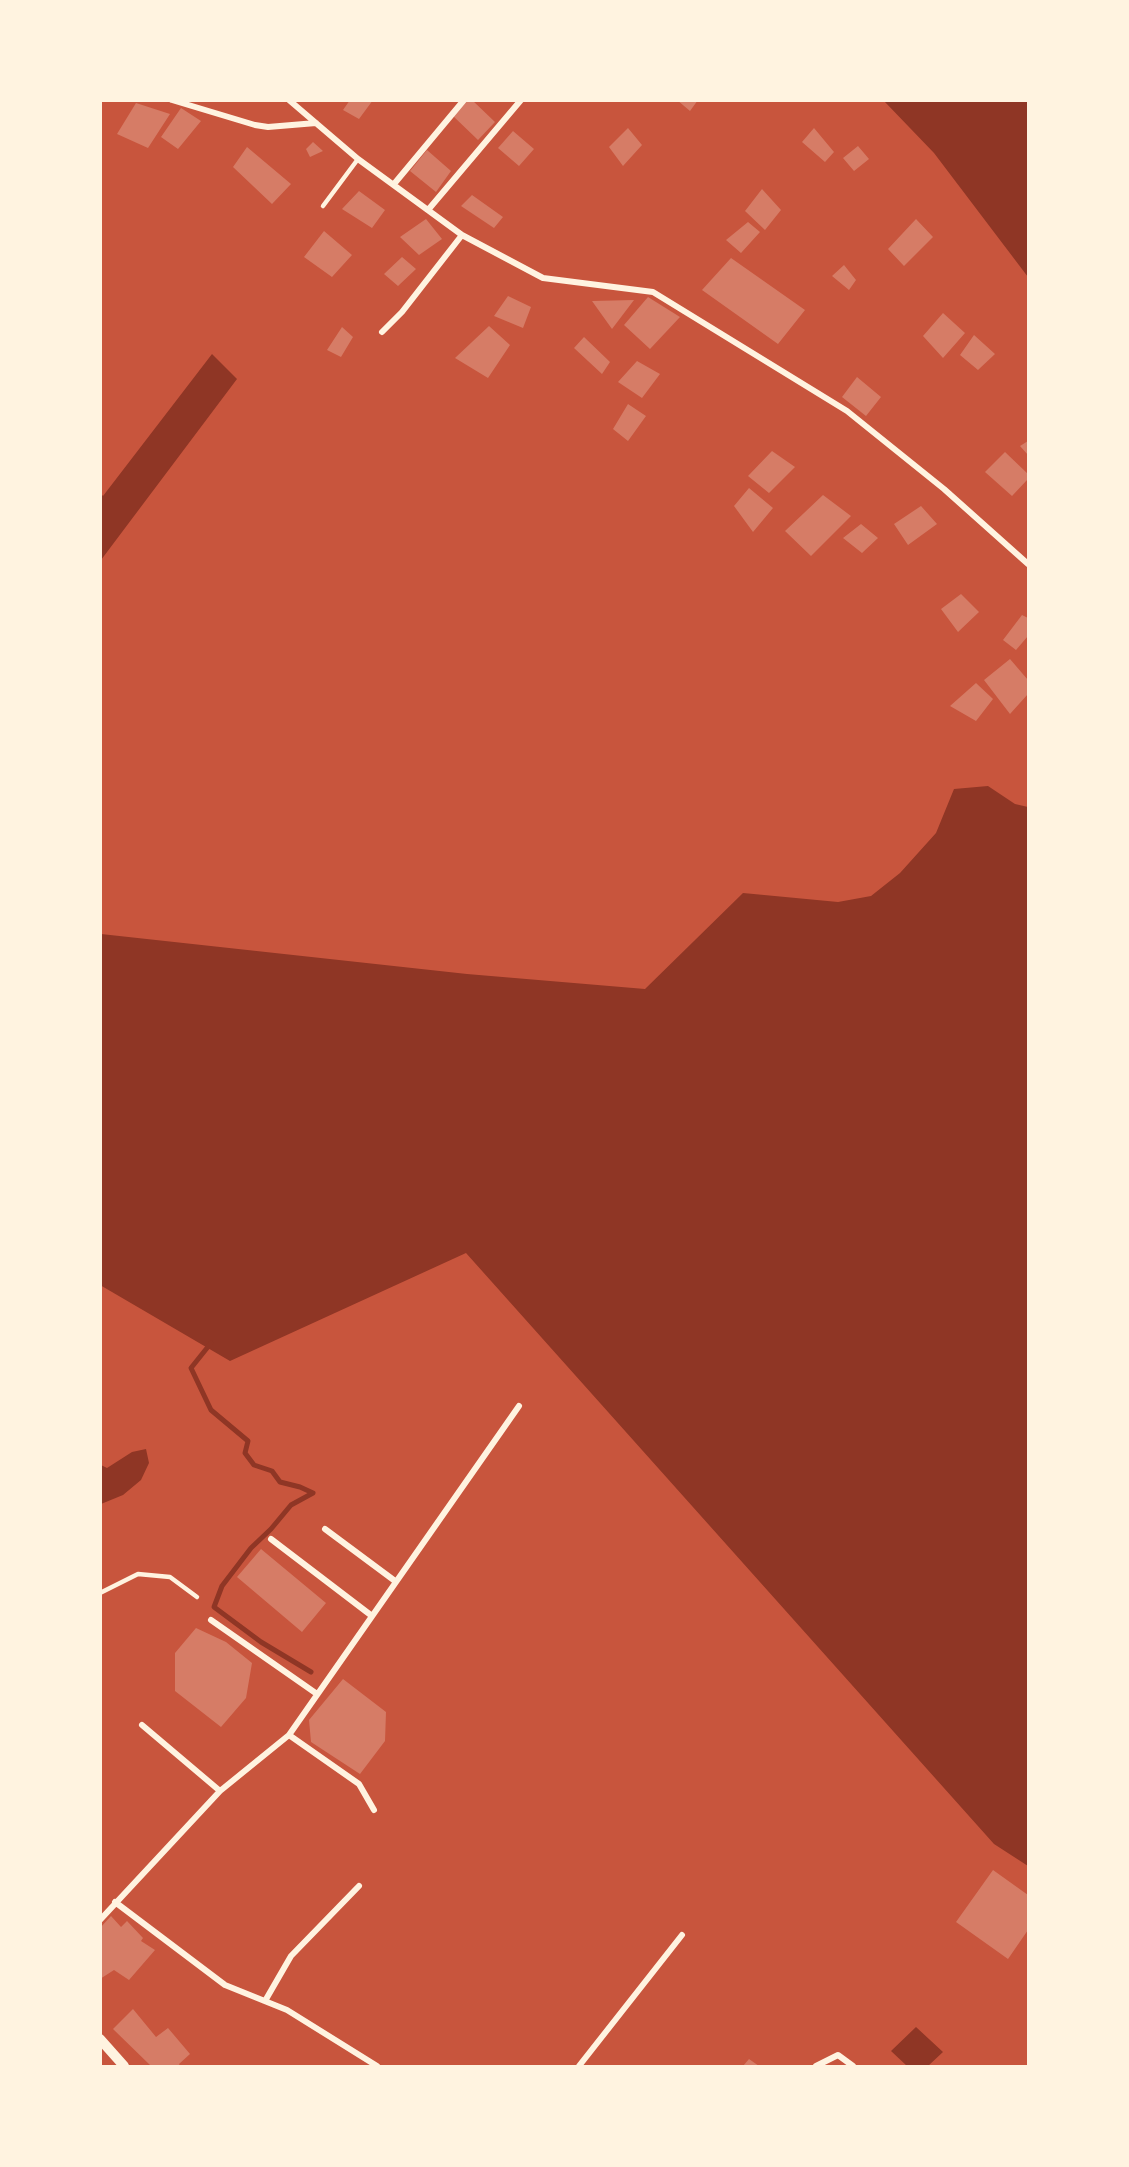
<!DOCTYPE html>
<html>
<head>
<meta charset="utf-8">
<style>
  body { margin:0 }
  #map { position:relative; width:1129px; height:2167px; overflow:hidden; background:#c8553d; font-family:"Source Serif 4",serif }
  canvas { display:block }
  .frame { position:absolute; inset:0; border:102px solid #fff3e0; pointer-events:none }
</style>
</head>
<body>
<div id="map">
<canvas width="1129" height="2167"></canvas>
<div class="frame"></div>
</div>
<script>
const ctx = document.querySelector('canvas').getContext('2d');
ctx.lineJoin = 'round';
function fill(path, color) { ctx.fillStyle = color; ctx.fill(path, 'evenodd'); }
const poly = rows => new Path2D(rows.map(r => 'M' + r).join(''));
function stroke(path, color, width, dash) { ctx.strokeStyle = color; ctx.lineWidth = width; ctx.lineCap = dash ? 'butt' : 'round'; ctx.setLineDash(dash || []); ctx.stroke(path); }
fill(poly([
  [884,101,1028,101,1028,277,934,153],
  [212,354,237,379,101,560,101,494,103,496],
  [988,786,1015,804,1028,807,1028,1866,994,1844,466,1253,230,1361,100,1285,101,934,467,974,645,989,743,893,838,902,871,896,900,873,936,833,954,789],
  [146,1449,149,1463,141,1480,123,1495,101,1504,101,1465,107,1468,132,1452],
  [916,2027,943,2052,928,2066,907,2066,891,2051]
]), '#8f3625');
stroke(poly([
  [211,1343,191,1368,211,1410,248,1441,245,1453,254,1465,272,1471,280,1482,300,1487,313,1493,291,1505,271,1529,251,1548,222,1586,214,1607,261,1642,311,1672]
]), '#8f3625', 5);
fill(poly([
  [350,100,373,100,359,119,343,110],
  [466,100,472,100,495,122,478,140,452,115],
  [677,100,698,100,690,111],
  [136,103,170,114,148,148,117,134],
  [181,108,201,121,178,149,161,137],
  [628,128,642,145,623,166,609,147],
  [814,128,834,152,825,162,802,142],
  [513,131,534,149,519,166,498,148],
  [313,142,323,151,310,157,306,149],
  [858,146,869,159,854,171,843,158],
  [247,147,291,184,272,204,233,167],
  [427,150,451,171,436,192,410,171],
  [762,189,781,210,765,230,745,211],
  [359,191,385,210,372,228,342,209],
  [472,195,503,217,494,228,461,206],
  [426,219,442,239,419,255,400,237],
  [916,219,933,237,904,266,888,249],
  [748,222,760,232,741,253,726,240],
  [324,231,352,255,332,277,304,257],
  [402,257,416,269,398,286,384,274],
  [731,258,805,310,778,344,702,290],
  [844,265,856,280,849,290,832,276],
  [508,296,531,307,523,328,494,316],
  [648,297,680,317,650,349,624,325],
  [634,300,612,329,592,301],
  [943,313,965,333,943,358,923,336],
  [489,326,510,345,488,378,455,358],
  [342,327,353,337,341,357,327,350],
  [974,335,995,354,978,370,960,355],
  [584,337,610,362,602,374,574,348],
  [637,361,660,374,642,398,618,382],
  [857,377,881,397,866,416,842,397],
  [628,404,646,416,628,441,613,429],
  [1028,441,1028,455,1020,446],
  [772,451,795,467,769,493,748,476],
  [1005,452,1028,474,1028,479,1012,496,985,472],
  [749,488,773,508,753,532,734,506],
  [823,495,851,516,811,556,785,531],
  [921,506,937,524,908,545,894,524],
  [861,524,878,538,862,553,843,538],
  [961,594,979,612,958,632,941,609],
  [1022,615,1028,618,1028,636,1016,650,1003,640],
  [1010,659,1028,680,1028,694,1010,714,984,680],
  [976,683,993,699,976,721,950,706],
  [261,1549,326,1603,302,1632,237,1577],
  [196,1628,226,1642,252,1663,246,1698,221,1727,175,1691,175,1653],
  [343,1679,386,1712,385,1741,360,1774,311,1742,309,1720],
  [993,1870,1028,1895,1028,1930,1008,1959,956,1922],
  [111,1916,121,1927,127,1921,143,1938,141,1941,155,1950,129,1980,114,1970,100,1979,100,1928],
  [133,2009,156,2037,168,2028,190,2054,179,2064,180,2066,151,2066,113,2029],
  [749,2059,759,2066,743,2066]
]), '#d67c66');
stroke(poly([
  [323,206,358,159],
  [100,1593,138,1574,170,1577,197,1597]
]), '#fff3e0', 4.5);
stroke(poly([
  [172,100,255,125,268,127,316,123],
  [289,100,358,159,462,235,543,278,653,292,847,411,944,489,1028,564],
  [394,184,464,100],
  [428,210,521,100],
  [382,332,402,312,462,235],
  [325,1529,395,1581],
  [271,1539,372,1616],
  [211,1620,317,1694],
  [142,1725,220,1791],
  [289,1735,359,1784,374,1810],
  [115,1902,225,1985,287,2010,377,2066],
  [100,1920,220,1791,289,1735,519,1406],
  [265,2001,291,1956,359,1886],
  [579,2066,682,1935],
  [816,2066,838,2055,853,2066]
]), '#fff3e0', 6);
stroke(poly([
  [100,2039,124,2066]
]), '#fff3e0', 10);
</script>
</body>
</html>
